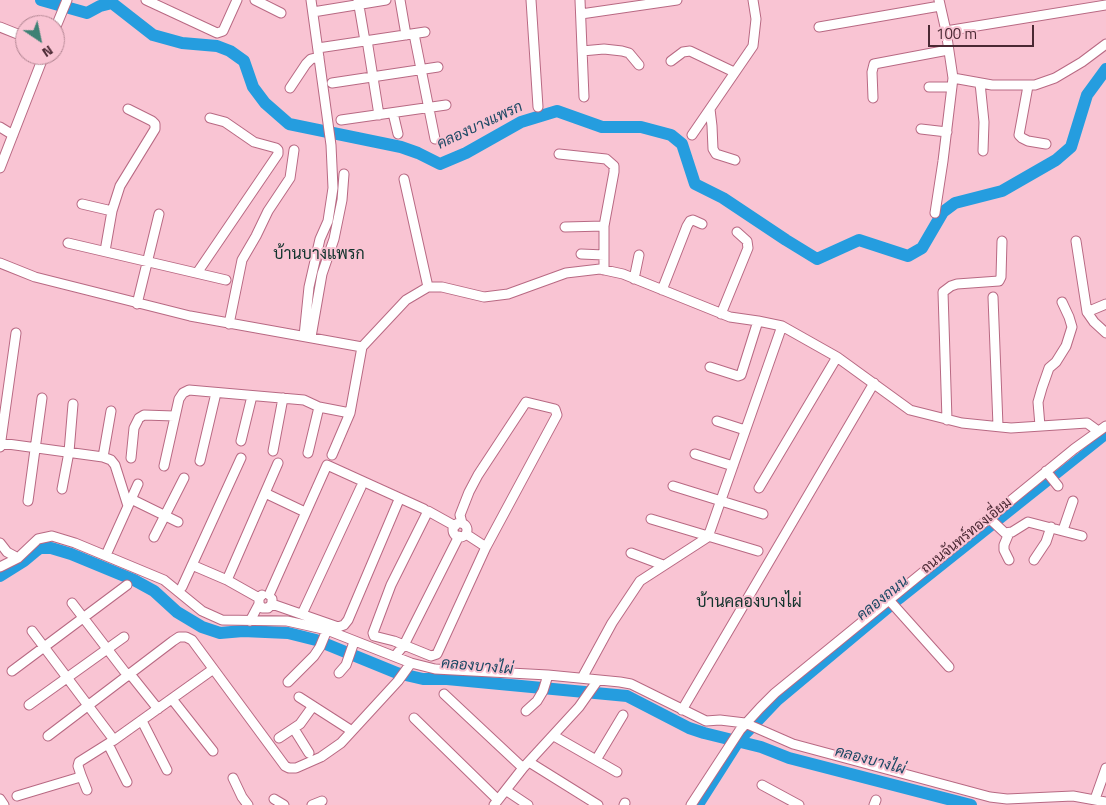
<!DOCTYPE html>
<html>
<head>
<meta charset="utf-8">
<style>
  body { margin:0 }
  #map { position:relative; width:1106px; height:805px; overflow:hidden; background:#f9c4d3; font-family:"Titillium Web",sans-serif }
  canvas { display:block }
  .north { position:absolute; left:15px; top:15px; width:50px; height:50px; box-sizing:border-box; background:#f9c4d3; border:1px solid #b38693; border-radius:50%; rotate:146deg; font-size:14px; font-weight:700; line-height:20px; text-align:center; color:#4a2833 }
  .north::after { content:''; display:block; margin:auto; width:18px; height:22px; background:#3e8175; clip-path:polygon(50% 0,100% 100%,50% 72%,0 100%) }
  .scale { position:absolute; left:928px; top:25px; width:106px; height:22px; box-sizing:border-box; border:2px solid #4a2833; border-top:0; padding-left:6px; font-size:15px; line-height:18px; white-space:nowrap; color:#4a2833; -webkit-text-stroke:4px #f9c4d3; paint-order:stroke }
</style>
</head>
<body>
<div id="map">
<canvas width="1106" height="805"></canvas>
<div class="north">N</div>
<div class="scale">100 m</div>
</div>
<script>
const ctx = document.querySelector('canvas').getContext('2d');
ctx.lineJoin = 'round';
const poly = rows => new Path2D(rows.map(r => 'M' + r).join(''));
function stroke(path, color, width, dash) { ctx.strokeStyle = color; ctx.lineWidth = width; ctx.lineCap = dash ? 'butt' : 'round'; ctx.setLineDash(dash || []); ctx.stroke(path); }
function write(font, color, halo, rows, align = 'center') {
  ctx.font = font + ' "Titillium Web",Sarabun,sans-serif'; ctx.lineWidth = 4; ctx.setLineDash([]); ctx.textBaseline = 'middle'; ctx.strokeStyle = halo; ctx.fillStyle = color; for (const [text, x, y, turn = 0] of rows) {
    ctx.save(); ctx.translate(x, y); ctx.rotate((+turn || 0) * Math.PI / 180); ctx.textAlign = isNaN(turn) ? turn : align; if (halo) ctx.strokeText(text, 0, 0); ctx.fillText(text, 0, 0); ctx.restore();
  }
}
stroke(poly([
  [700,805,740,742,778,702,900,600,1106,436]
]), '#259ddf', 8);
stroke(poly([
  [41,0,87,13,100,6,112,3,153,35,182,43,217,46,230,51,244,61,253,87,265,103,289,124,401,147,418,153,440,164,466,153,521,122,557,111,602,127,641,127,671,135,682,144,695,184,723,198,786,240,817,259,859,240,908,256,922,248,943,212,955,203,1002,191,1056,160,1071,147,1087,95,1106,69],
  [0,576,24,561,36,551,40,548,51,548,71,554,134,580,154,591,177,612,202,627,220,633,243,631,288,633,316,640,397,673,423,679,447,679,627,696,689,728,704,733,761,747,789,758,971,805]
]), '#259ddf', 12);
const minor = poly([
  [146,0,217,33,223,31,237,0],
  [255,0,281,13],
  [358,0,365,41],
  [400,0,406,35],
  [531,0,538,107],
  [580,0,584,97],
  [939,0,946,31,953,78,992,85,1035,85,1055,78,1082,62,1106,44],
  [313,12,386,0],
  [581,14,677,0],
  [0,27,25,37],
  [819,27,940,6],
  [55,29,67,0],
  [946,31,1106,5],
  [414,34,435,139],
  [367,40,379,115],
  [318,48,425,32],
  [582,51,604,49,622,51,629,53,639,65],
  [671,61,683,52,690,51,734,72],
  [332,83,438,67],
  [980,83,984,122,983,151],
  [1028,86,1019,135,1022,138,1028,141,1046,144],
  [929,87,952,87],
  [290,88,306,64,311,59,319,57],
  [873,98,872,72,874,64,948,50],
  [710,109,712,126,713,149,716,154,735,160],
  [393,113,398,134],
  [341,120,446,105],
  [0,127,13,135],
  [921,129,947,132],
  [692,135,753,46,756,19,753,0],
  [559,154,606,159,614,166,614,172,604,226,604,270],
  [0,168,44,55],
  [404,179,428,287],
  [82,204,112,211],
  [935,213,943,161,953,78],
  [565,227,604,226],
  [1076,241,1087,312],
  [68,243,226,280],
  [105,251,112,211,120,186,155,129,155,124,152,121,128,109],
  [581,254,604,255],
  [0,263,35,277,190,316,362,347],
  [197,273,278,154,278,150,276,148,254,142,225,122,210,118],
  [634,279,639,255],
  [662,290,687,226,690,221,693,220,702,224],
  [993,297,998,426],
  [137,304,159,214],
  [1106,304,1087,312,1094,322,1106,333],
  [721,314,748,248,747,241,737,232],
  [229,324,242,260,256,236,268,211,290,178,294,150],
  [304,336,309,287,320,239,328,221,333,188,331,145,311,0],
  [311,337,322,274,334,239,342,200,344,174],
  [710,367,738,376,741,375,758,321],
  [947,420,943,292,951,286,957,284,999,281,1001,277,1002,241],
  [717,421,745,430],
  [1040,426,1038,402,1042,388,1049,368,1056,362,1066,346,1072,327,1069,317,1062,302],
  [241,441,252,396],
  [0,443,103,457,111,460,115,465,128,506],
  [0,447,16,333],
  [273,451,283,398],
  [308,453,319,407],
  [695,454,733,466],
  [332,455,350,413,362,347,406,300,428,287,442,287,484,297,508,294,566,273,600,269,623,274,730,317,758,321,782,326,837,357,910,410,962,423,1011,428,1087,423,1098,431],
  [103,457,111,411],
  [131,458,134,428,139,418,144,415,174,416],
  [200,461,216,393],
  [164,466,179,399,183,393,189,390,304,400,319,407,350,413],
  [1046,471,1058,486],
  [673,486,763,514],
  [759,488,837,357],
  [62,489,69,452,73,404],
  [265,493,305,512],
  [131,499,178,522],
  [28,501,42,398],
  [989,518,1005,533,1012,532,1028,522,1082,536],
  [651,519,758,551],
  '453 530a7 7 0 1 1 14 0a7 7 0 1 1-14 0Z',
  [455,526,428,511,391,585,373,633,374,636,394,641,431,656,437,654,486,547,557,415,555,409,526,402,478,475,469,492,460,515,462,523],
  [1063,530,1073,501],
  [1009,533,1004,545,1004,550,1009,560],
  [466,534,486,547],
  [154,537,184,478],
  [0,543,7,552,18,558],
  [631,553,663,565],
  [106,555,138,484],
  [1034,560,1046,542,1051,527],
  [192,565,227,580,259,598],
  [0,567,18,558,38,539,52,536,75,543,164,580,202,611,222,620,287,621,305,625,327,630,411,663,435,669,548,675,620,682,631,684,706,721,720,720,745,723,793,744,990,797,1007,799,1073,796,1106,802],
  [227,580,278,463],
  [182,587,241,458],
  [269,595,327,465,424,509],
  [889,600,949,667],
  [72,603,128,676],
  [259,604,262,608,268,608,272,604,272,599],
  [272,604,338,627,344,625,348,620,398,502],
  [302,614,361,487],
  [250,621,259,604,259,598,262,595],
  [32,631,114,740,212,670],
  [395,656,404,645,459,536],
  [12,671,127,585],
  [339,673,346,665,354,642],
  [130,674,158,709],
  [582,678,612,623,640,581,708,537,782,326],
  [288,682,314,656,320,647,327,630],
  [444,694,523,768],
  [299,697,352,731],
  [172,699,213,751],
  [29,705,124,637],
  [682,710,874,383],
  [526,711,537,701,543,691,548,675],
  [414,718,498,800],
  [142,721,167,770],
  [294,729,309,753],
  [48,736,173,641,179,637,186,637,192,640,285,766,289,768,296,768,321,757,341,743,398,681,411,663],
  [554,736,617,772],
  [279,738,300,724,313,706],
  [108,744,127,782],
  [596,760,623,715],
  [529,762,598,805],
  [81,775,87,790],
  [233,778,242,797,248,805],
  [762,785,799,805],
  [507,791,528,805],
  [17,796,77,778,81,775,78,766,79,762,114,740],
  [0,799,4,805],
  [274,799,284,805],
  [1095,799,1106,768],
  [312,805,322,801],
  [494,805,523,768,579,707,598,680],
  [624,805,625,803],
  [691,805,740,730,760,708,775,693,1074,449,1106,426],
  [874,805,876,800]
]);
stroke(minor, '#b86983', 11);
stroke(minor, '#fff', 9);
write('14px', '#4a2833', '#f9c4d3', [
  ["ถนนจันทร์ทองเอี่ยม",967,536,-39]
]);
write('italic 15px', '#1d4965', '#f9c4d3', [
  ["คลองบางแพรก",480,126,-25],
  ["คลองถนน",883,599,-39],
  ["คลองบางไผ่",477,667,5],
  ["คลองบางไผ่",870,761,15]
]);
write('16px', '#11322c', '#f9c4d3', [
  ["บ้านบางแพรก",319,255],
  ["บ้านคลองบางไผ่",749,603]
]);
</script>
</body>
</html>
